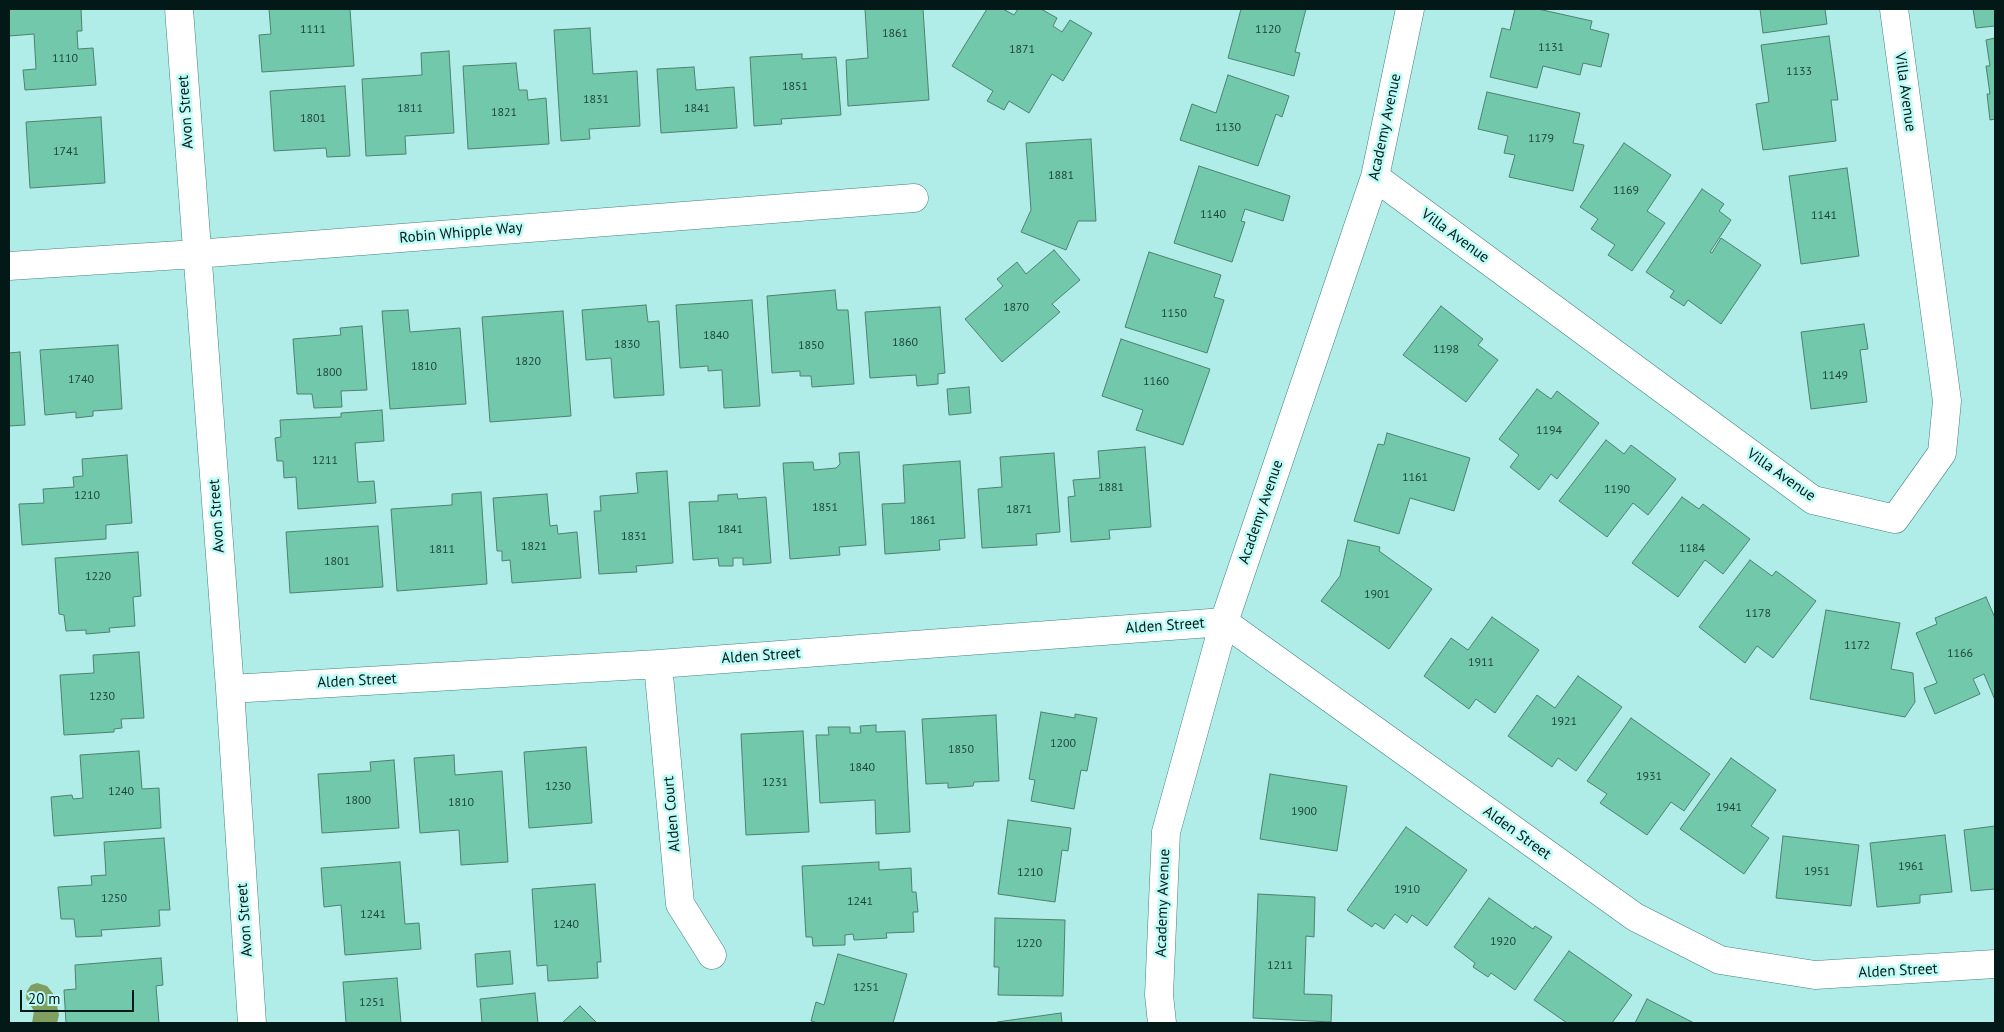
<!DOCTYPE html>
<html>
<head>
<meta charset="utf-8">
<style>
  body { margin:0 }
  #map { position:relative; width:2004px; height:1032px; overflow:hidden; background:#b0ede8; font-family:"PT Sans",sans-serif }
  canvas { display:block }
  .frame { position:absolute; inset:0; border:10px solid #021918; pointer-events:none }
  .scale { position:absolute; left:20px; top:990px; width:114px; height:22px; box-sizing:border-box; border:2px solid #021918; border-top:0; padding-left:6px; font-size:15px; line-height:18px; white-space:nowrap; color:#021918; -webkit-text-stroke:4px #bdfbf6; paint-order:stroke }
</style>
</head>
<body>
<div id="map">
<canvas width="2004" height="1032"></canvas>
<div class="frame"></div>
<div class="scale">20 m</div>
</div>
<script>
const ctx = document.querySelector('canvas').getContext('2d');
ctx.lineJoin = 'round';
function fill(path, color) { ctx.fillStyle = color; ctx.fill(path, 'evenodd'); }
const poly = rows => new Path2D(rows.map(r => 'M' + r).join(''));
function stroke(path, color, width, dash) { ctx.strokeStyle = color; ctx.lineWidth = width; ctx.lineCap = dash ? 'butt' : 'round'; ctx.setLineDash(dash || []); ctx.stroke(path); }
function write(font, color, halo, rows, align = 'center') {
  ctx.font = font + ' "PT Sans",sans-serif'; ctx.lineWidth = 5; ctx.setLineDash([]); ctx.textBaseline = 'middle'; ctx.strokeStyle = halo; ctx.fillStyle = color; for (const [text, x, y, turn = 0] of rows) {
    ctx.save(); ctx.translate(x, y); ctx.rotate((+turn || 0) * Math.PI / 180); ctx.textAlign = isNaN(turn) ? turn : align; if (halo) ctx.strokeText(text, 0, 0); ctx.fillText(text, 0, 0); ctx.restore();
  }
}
fill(poly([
  [37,983,47,986,55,996,59,1015,57,1023,32,1023,34,1011,26,998,27,991,31,985]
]), '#7f9e5f');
const building = poly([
  [9,9,81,9,82,31,77,31,78,49,93,48,96,85,25,90,23,70,36,69,34,34,9,36,9,9],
  [269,9,350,9,354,66,262,72,259,35,271,34,269,9],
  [865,9,923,9,929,100,848,106,846,60,868,58,865,9],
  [987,9,1003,9,1014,15,1018,9,1041,9,1057,18,1053,26,1062,32,1070,20,1092,33,1063,81,1052,74,1029,113,1009,101,1004,110,987,101,993,91,952,66,987,9],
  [1241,9,1306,9,1295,52,1300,53,1294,76,1228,58,1241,9],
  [1515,9,1538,9,1592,21,1590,29,1609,34,1601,67,1583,63,1580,75,1543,66,1537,88,1490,77,1502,28,1510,30,1515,9],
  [1760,9,1825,9,1827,24,1763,33,1760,9],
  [1973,9,1995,9,1995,26,1976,28,1973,9],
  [590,28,593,74,637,71,640,126,589,129,590,139,561,141,554,30,590,28],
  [1829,36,1838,100,1831,100,1836,141,1763,150,1756,104,1769,102,1761,45,1829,36],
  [1995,38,1995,119,1990,120,1987,94,1990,94,1986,66,1990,66,1986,40,1995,38],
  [449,51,454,133,405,136,406,154,366,156,362,79,422,75,421,53,449,51],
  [802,54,802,59,836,57,841,115,781,119,782,124,754,126,750,57,802,54],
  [516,63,519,90,527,90,528,100,546,98,549,144,468,149,463,66,516,63],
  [694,67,696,90,734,87,737,128,661,133,657,69,694,67],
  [1228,75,1289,96,1282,117,1276,114,1258,166,1180,140,1192,104,1216,113,1228,75],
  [345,86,350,156,327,157,326,148,274,151,270,91,345,86],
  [1487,92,1580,113,1573,143,1584,145,1573,191,1509,177,1515,155,1504,153,1508,136,1478,129,1487,92],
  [101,117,105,183,30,188,26,122,101,117],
  [1091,139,1096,221,1078,221,1066,250,1021,232,1031,210,1026,143,1091,139],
  [1624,143,1671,175,1647,211,1665,223,1632,271,1608,255,1615,245,1591,229,1598,219,1580,207,1624,143],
  [1199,166,1290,196,1283,221,1245,209,1241,221,1245,222,1232,262,1174,243,1199,166],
  [1847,168,1859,256,1801,264,1789,176,1847,168],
  [1702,189,1724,204,1719,211,1731,220,1710,252,1712,253,1721,238,1761,265,1721,324,1688,300,1684,306,1670,297,1674,291,1646,272,1702,189],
  [1054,250,1080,280,1052,304,1060,312,1002,362,965,319,1003,286,997,279,1017,262,1026,274,1054,250],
  [1149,252,1221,275,1214,297,1224,300,1207,353,1125,327,1149,252],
  [835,290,837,310,848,310,854,384,812,387,811,376,800,376,800,371,772,373,767,296,835,290],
  [752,300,760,406,724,408,722,370,708,371,708,366,680,368,676,305,752,300],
  [646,305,648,322,659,321,664,395,614,398,611,358,586,360,582,310,646,305],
  [1441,306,1483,339,1478,345,1498,360,1466,402,1403,355,1441,306],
  [940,307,945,373,938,374,938,384,917,386,916,375,870,378,865,312,940,307],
  [408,310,410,332,460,328,466,404,390,409,382,311,408,310],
  [563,311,571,416,490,422,482,317,563,311],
  [1864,324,1868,349,1860,350,1867,402,1811,409,1801,332,1864,324],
  [362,326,367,390,341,391,342,407,314,408,312,394,297,394,293,339,341,335,340,328,362,326],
  [1121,339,1210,369,1183,445,1136,430,1143,410,1102,396,1121,339],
  [118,345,122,409,93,411,93,416,76,418,76,412,45,415,40,350,118,345],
  [20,352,25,425,9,426,9,353,20,352],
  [969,387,971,413,949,415,947,389,969,387],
  [1537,389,1551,399,1557,391,1599,423,1557,479,1551,474,1539,490,1510,467,1519,455,1499,439,1537,389],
  [382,410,384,441,355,443,358,482,374,481,376,503,298,509,296,477,284,478,283,461,277,461,275,438,281,437,280,420,341,417,341,413,382,410],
  [1387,433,1470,458,1454,511,1410,498,1399,534,1354,521,1378,444,1384,445,1387,433],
  [1606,440,1624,454,1631,445,1676,479,1648,515,1633,503,1607,537,1559,501,1606,440],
  [1145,447,1151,527,1109,530,1110,539,1071,542,1068,497,1075,496,1073,480,1100,478,1098,451,1145,447],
  [859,452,866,545,839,547,840,555,790,559,783,463,813,462,814,470,836,468,840,464,839,453,859,452],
  [1054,453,1060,532,1036,534,1037,545,982,548,978,489,1002,487,1000,457,1054,453],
  [127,455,132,523,106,525,106,539,22,545,19,504,44,503,43,489,74,487,73,477,83,476,82,459,127,455],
  [960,461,965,538,939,540,940,550,885,554,882,504,905,503,903,465,960,461],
  [667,471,673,563,636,566,637,572,599,574,594,511,601,511,600,496,638,493,636,473,667,471],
  [481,492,487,584,397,591,391,509,452,505,452,494,481,492],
  [547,494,550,526,557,525,558,534,577,532,581,578,512,583,510,560,502,561,502,551,497,551,493,498,547,494],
  [737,494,738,499,766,497,771,563,743,565,743,558,733,558,733,566,719,566,718,558,693,560,689,502,718,501,718,495,737,494],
  [1682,497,1699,509,1703,504,1750,539,1723,574,1705,560,1678,597,1632,563,1682,497],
  [378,526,383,587,290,593,286,532,378,526],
  [1348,540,1380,547,1379,551,1432,589,1389,649,1321,601,1340,576,1348,540],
  [138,552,141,596,133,597,135,626,109,628,110,632,86,634,86,630,66,631,64,615,59,614,55,558,138,552],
  [1750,560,1772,576,1776,571,1816,601,1773,658,1757,646,1745,663,1699,627,1750,560],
  [1986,597,1995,618,1995,700,1984,674,1973,679,1980,694,1935,714,1924,688,1937,683,1916,633,1937,624,1935,618,1986,597],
  [1826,610,1900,623,1891,669,1913,673,1915,702,1905,717,1810,699,1826,610],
  [1492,617,1539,650,1495,713,1476,699,1469,709,1424,676,1451,638,1468,650,1492,617],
  [139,652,144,718,121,719,122,728,114,729,114,732,64,735,60,675,94,673,93,655,139,652],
  [1578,676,1622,707,1576,771,1558,758,1552,767,1508,736,1537,695,1555,708,1578,676],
  [1041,712,1075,718,1075,714,1097,718,1087,771,1081,770,1074,809,1031,801,1035,780,1029,779,1041,712],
  [996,715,999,781,974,782,973,786,948,788,948,783,926,784,922,719,996,715],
  [1631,718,1710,774,1684,811,1671,802,1647,835,1600,803,1607,794,1587,781,1631,718],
  [876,725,876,732,905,731,910,832,876,834,875,800,820,803,816,735,829,735,828,727,850,727,850,733,861,733,860,726,876,725],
  [803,731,809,832,746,835,741,734,803,731],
  [586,747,592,823,529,828,524,752,586,747],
  [139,751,142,789,159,788,161,828,54,836,51,797,72,795,73,799,83,798,80,755,139,751],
  [454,755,455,775,502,771,508,862,461,865,459,830,420,833,414,758,454,755],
  [1731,758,1776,790,1751,826,1769,838,1744,874,1680,829,1731,758],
  [394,760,399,828,322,833,318,774,371,771,370,762,394,760],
  [1270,774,1347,786,1337,851,1260,839,1270,774],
  [1008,820,1071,828,1068,851,1062,850,1055,902,998,894,1008,820],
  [1995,826,1995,889,1971,891,1964,830,1995,826],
  [1406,827,1467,870,1427,926,1412,915,1407,923,1395,914,1384,929,1375,923,1372,927,1347,910,1406,827],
  [1945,835,1952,892,1920,895,1920,903,1877,907,1870,843,1945,835],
  [1783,836,1859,845,1851,906,1776,898,1783,836],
  [164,838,170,910,159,910,160,926,101,930,102,936,76,937,74,919,61,919,58,887,92,885,91,876,106,875,104,842,164,838],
  [400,862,405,924,419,923,421,949,345,955,341,905,324,907,321,868,400,862],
  [879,862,879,870,911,868,912,892,916,892,918,912,913,912,914,932,886,933,887,938,854,940,853,934,845,935,845,945,813,946,812,937,806,937,802,866,879,862],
  [595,884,601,962,597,962,598,978,548,981,547,965,537,966,532,889,595,884],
  [1258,894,1315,897,1314,937,1306,936,1304,994,1332,995,1331,1022,1253,1018,1258,894],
  [1489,898,1533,929,1535,926,1552,937,1515,990,1491,973,1488,977,1473,967,1475,963,1454,947,1489,898],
  [995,918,1065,920,1063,996,998,995,999,967,994,967,995,918],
  [510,951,513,984,477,987,475,954,510,951],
  [1569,951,1632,995,1612,1023,1567,1023,1534,1000,1569,951],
  [838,954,907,974,893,1023,818,1023,811,1021,816,1002,824,1005,838,954],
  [161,958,163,985,156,986,159,1023,66,1023,64,990,76,989,75,965,161,958],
  [397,978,401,1023,346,1023,343,982,397,978],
  [535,993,538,1023,482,1023,480,999,535,993],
  [1647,999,1694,1023,1635,1023,1647,999],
  [580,1006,597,1023,562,1023,580,1006],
  [1061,1013,1062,1023,998,1023,997,1022,1061,1013]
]);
fill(building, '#72c8ab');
stroke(building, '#4e816f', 1);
const minor = poly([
  [179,9,230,689,252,1023],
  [1375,177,1813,500,1895,519,1942,453,1947,401,1894,9],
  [9,266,196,254,914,198],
  [658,664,680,904,712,955],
  [230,689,658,664,1224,622,1635,917,1720,960,1815,975,1995,964],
  [1162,1023,1159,995,1166,832,1224,622,1375,177,1410,9]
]);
stroke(minor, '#46817d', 29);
stroke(minor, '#fff', 28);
write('12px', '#1e453d', null, [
  ["1111",313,30],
  ["1120",1268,30],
  ["1861",895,34],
  ["1131",1551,48],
  ["1871",1022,50],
  ["1110",65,59],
  ["1133",1799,72],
  ["1851",795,87],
  ["1831",596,100],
  ["1811",410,109],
  ["1841",697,109],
  ["1821",504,113],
  ["1801",313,119],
  ["1130",1228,128],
  ["1179",1541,139],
  ["1741",66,152],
  ["1881",1061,176],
  ["1169",1626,191],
  ["1140",1213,215],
  ["1141",1824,216],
  ["1870",1016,308],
  ["1150",1174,314],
  ["1840",716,336],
  ["1860",905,343],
  ["1830",627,345],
  ["1850",811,346],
  ["1198",1446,350],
  ["1820",528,362],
  ["1810",424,367],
  ["1800",329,373],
  ["1149",1835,376],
  ["1740",81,380],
  ["1160",1156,382],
  ["1194",1549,431],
  ["1211",325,461],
  ["1161",1415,478],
  ["1881",1111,488],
  ["1190",1617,490],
  ["1210",87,496],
  ["1851",825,508],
  ["1871",1019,510],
  ["1861",923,521],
  ["1841",730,530],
  ["1831",634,537],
  ["1821",534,547],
  ["1184",1692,549],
  ["1811",442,550],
  ["1801",337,562],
  ["1220",98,577],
  ["1901",1377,595],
  ["1178",1758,614],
  ["1172",1857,646],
  ["1166",1960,654],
  ["1911",1481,663],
  ["1230",102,697],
  ["1921",1564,722],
  ["1200",1063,744],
  ["1850",961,750],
  ["1840",862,768],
  ["1931",1649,777],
  ["1231",775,783],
  ["1230",558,787],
  ["1240",121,792],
  ["1800",358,801],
  ["1810",461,803],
  ["1941",1729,808],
  ["1900",1304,812],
  ["1961",1911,867],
  ["1951",1817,872],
  ["1210",1030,873],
  ["1910",1407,890],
  ["1250",114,899],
  ["1241",860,902],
  ["1241",373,915],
  ["1240",566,925],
  ["1920",1503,942],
  ["1220",1029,944],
  ["1211",1280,966],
  ["1251",866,988],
  ["1251",372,1003]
]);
write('15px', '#021918', '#bdfbf6', [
  ["Villa Avenue",1905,92,82],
  ["Avon Street",186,112,-94],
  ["Academy Avenue",1385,127,-78],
  ["Robin Whipple Way",461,233,-5],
  ["Villa Avenue",1455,236,36],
  ["Villa Avenue",1781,475,35],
  ["Academy Avenue",1261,512,-71],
  ["Avon Street",217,516,-94],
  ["Alden Street",1165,626,-4],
  ["Alden Street",761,656,-4],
  ["Alden Street",357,681,-3],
  ["Alden Court",672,814,-95],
  ["Alden Street",1517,833,36],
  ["Academy Avenue",1163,903,-88],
  ["Avon Street",245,920,-94],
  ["Alden Street",1898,971,-3]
]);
</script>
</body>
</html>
